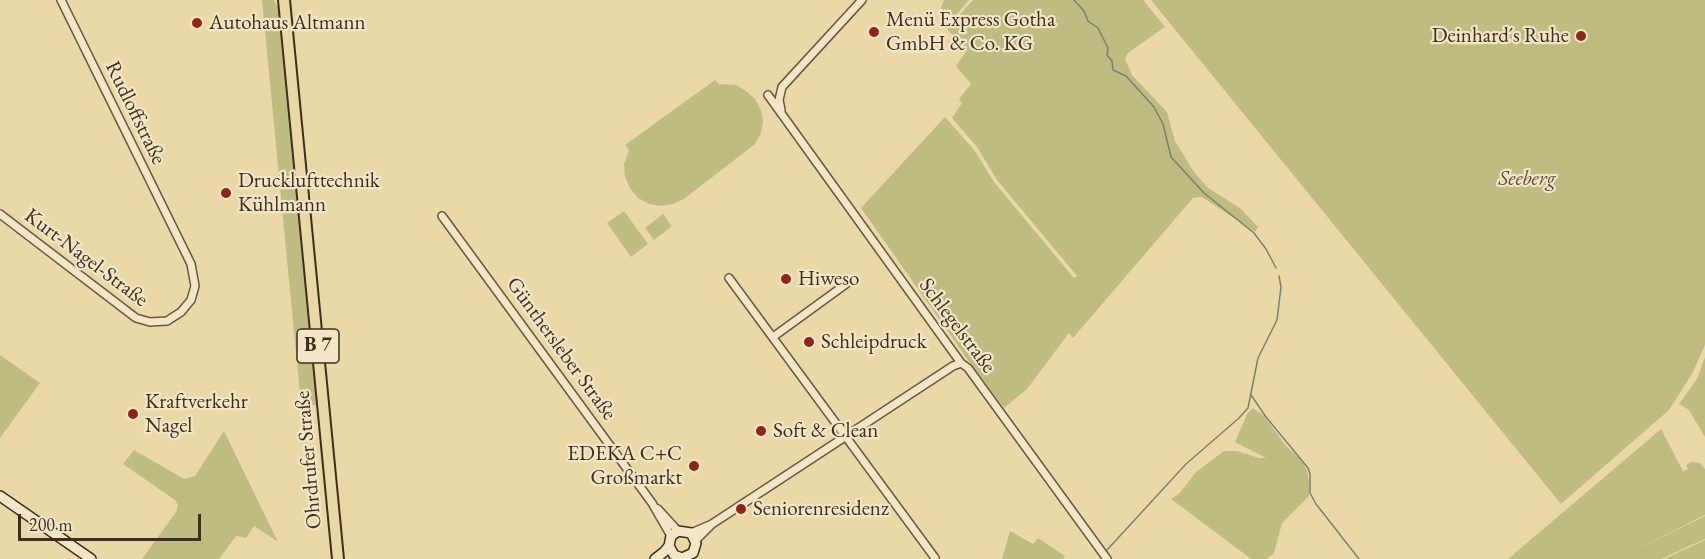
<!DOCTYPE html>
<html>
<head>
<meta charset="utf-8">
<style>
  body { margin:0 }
  #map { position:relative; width:1705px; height:559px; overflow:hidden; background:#ebd8a7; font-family:"EB Garamond",serif }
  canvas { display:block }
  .scale { position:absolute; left:18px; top:514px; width:183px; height:27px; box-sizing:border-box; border:3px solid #3d2e20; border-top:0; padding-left:8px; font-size:18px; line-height:21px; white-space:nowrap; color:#3d2e20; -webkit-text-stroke:4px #f2e6c6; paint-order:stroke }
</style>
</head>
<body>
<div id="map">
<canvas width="1705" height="559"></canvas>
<div class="scale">200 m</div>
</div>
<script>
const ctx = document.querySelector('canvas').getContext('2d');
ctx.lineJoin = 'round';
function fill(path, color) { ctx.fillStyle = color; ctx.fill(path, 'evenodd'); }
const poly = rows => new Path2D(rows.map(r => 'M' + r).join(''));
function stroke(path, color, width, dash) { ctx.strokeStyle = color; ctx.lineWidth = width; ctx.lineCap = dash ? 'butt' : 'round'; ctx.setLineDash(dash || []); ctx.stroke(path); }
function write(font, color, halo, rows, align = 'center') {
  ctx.font = font + ' "EB Garamond",serif'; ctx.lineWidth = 4.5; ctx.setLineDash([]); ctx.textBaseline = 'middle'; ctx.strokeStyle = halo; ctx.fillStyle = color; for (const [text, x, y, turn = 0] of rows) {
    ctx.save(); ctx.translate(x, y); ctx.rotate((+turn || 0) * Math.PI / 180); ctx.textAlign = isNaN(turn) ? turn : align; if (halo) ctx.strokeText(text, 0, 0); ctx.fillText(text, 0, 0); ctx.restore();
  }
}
fill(poly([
  [262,0,274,0,279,9,317,405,301,405],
  [944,0,969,0,951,21,941,8],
  [973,0,1143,0,1166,28,1163,28,1128,53,1125,59,1132,75,1167,112,1175,141,1194,172,1208,188,1240,208,1258,227,1255,232,1202,197,1193,198,1073,338,1069,333,1027,389,1004,408,968,360,861,208,945,117,975,151,994,182,1074,278,1077,276,997,180,977,147,952,118,962,103,959,99,971,84,956,66,967,50,947,29],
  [1151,0,1705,0,1705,345,1692,374,1669,410,1561,504],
  [715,80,719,84,736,85,746,91,755,99,761,110,763,122,761,133,755,144,684,199,673,204,661,206,649,204,638,198,630,188,625,177,624,164,629,150,625,145],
  [624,211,648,244,631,257,607,223],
  [663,214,672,226,654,240,645,228],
  [0,355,40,383,0,438],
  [1705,357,1705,437,1689,410,1679,404,1697,379],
  [1253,408,1263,415,1286,446,1300,459,1307,470,1309,482,1309,496,1282,523,1274,553,1267,559,1251,559,1171,499,1179,494,1196,472,1224,451,1237,451,1259,458,1266,458,1235,442,1247,414],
  [1661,429,1683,471,1688,469,1686,465,1691,462,1700,463,1705,469,1705,515,1629,553,1705,516,1705,539,1661,559,1508,559],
  [224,431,278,542,254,526,246,538,236,536,219,559,142,559,176,512,178,505,175,500,123,464,134,450,184,479,195,476],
  [1010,531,1033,544,1038,538,1065,556,1063,559,1002,559],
  [1705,540,1705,559,1664,559]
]), '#bfbc82');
stroke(poly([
  [1074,0,1084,11,1088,21,1098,28,1108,48,1107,55,1112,61,1113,70,1126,76,1154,107,1163,124,1171,157,1204,193,1254,233,1266,249,1276,268],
  [1251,395,1266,417,1308,468,1310,474,1310,493,1316,504,1359,559],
  [1107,550,1186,464,1239,418,1248,408,1258,358,1277,320,1281,287,1279,276]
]), '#748270', 1.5);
const minor = poly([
  [768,95,961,363,968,368,1107,559],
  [781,110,779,100,782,87,862,0],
  [0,214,136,318,150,322,167,321,181,312,191,300,195,286,191,264,61,0],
  [442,216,652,503,671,536],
  [729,278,935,558],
  [773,337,846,284],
  [658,509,678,531],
  [691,533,712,524,953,366,961,363],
  [696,540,712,524]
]);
const secondary = poly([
  [0,496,91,559],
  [655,559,664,552,669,546,671,536,678,531,691,533,696,543,693,553,682,558,674,555,669,546]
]);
const primary = poly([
  [284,0,338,559]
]);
stroke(minor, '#685842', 10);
stroke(secondary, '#3d2e20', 12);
stroke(primary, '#3d2e20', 14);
stroke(minor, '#f2e6c6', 7);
stroke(secondary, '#f2e6c6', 9);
stroke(primary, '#ebd8a7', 10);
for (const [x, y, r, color] of [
  [197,23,6,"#8f2418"],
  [874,32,6,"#8f2418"],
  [1581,36,6,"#8f2418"],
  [226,193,6,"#8f2418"],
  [786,279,6,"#8f2418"],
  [809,342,6,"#8f2418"],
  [133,414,6,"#8f2418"],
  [761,431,6,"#8f2418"],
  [694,466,6,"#8f2418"],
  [741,509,6,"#8f2418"]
]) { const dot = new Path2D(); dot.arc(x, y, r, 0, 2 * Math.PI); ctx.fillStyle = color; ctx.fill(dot); stroke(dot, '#f2e6c6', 2); }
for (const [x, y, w] of [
  [318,346,42]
]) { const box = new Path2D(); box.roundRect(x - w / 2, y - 17, w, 34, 4.5); ctx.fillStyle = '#f2e6c6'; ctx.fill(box); stroke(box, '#3d2e20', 1.5); }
write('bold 20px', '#3d2e20', null, [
  ["B 7",318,346]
]);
write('21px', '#3d2e20', '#f2e6c6', [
  ["Menü Express Gotha",886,20],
  ["GmbH & Co. KG",886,44],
  ["Autohaus Altmann",209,23],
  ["Deinhard´s Ruhe",1569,36,"right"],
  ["Drucklufttechnik",238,181],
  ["Kühlmann",238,205],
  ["Hiweso",798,279],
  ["Schleipdruck",821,342],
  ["Kraftverkehr",145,402],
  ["Nagel",145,426],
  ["Soft & Clean",773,431],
  ["EDEKA C+C",682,454,"right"],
  ["Großmarkt",682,478,"right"],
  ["Seniorenresidenz",753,509]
], 'left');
write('21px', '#3d2e20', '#f2e6c6', [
  ["Rudloffstraße",135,113,64],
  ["Kurt-Nagel-Straße",86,258,37],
  ["Schlegelstraße",957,326,53],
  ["Günthersleber Straße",561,349,54],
  ["Ohrdrufer Straße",309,460,-95]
]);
write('italic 21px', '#574a34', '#f2e6c6', [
  ["Seeberg",1527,179]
]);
</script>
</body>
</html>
